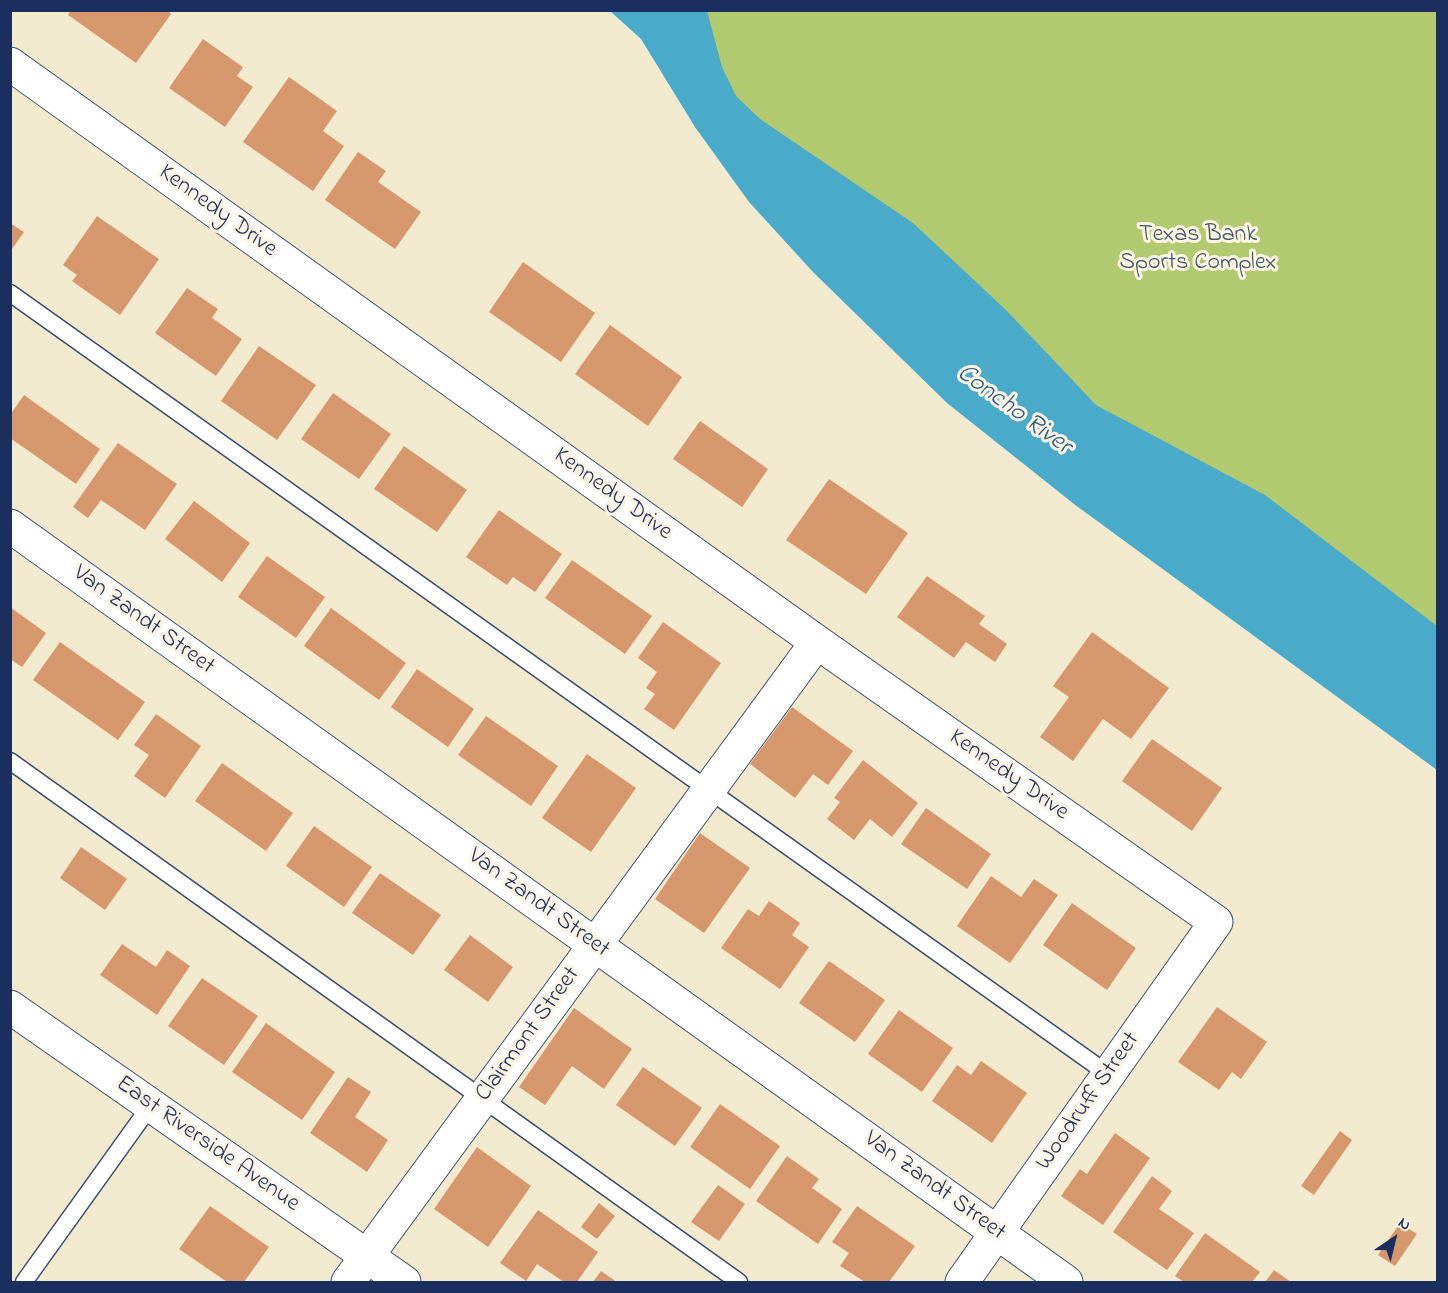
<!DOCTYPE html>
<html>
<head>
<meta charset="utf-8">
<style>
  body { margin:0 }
  #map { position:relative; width:1448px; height:1293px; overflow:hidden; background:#f1eace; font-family:"Indie Flower",sans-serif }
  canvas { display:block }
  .frame { position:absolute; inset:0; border:12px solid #1b2f5e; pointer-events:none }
  .north { position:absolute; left:1364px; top:1209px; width:60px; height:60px; -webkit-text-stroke:4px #fcf5e5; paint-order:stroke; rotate:35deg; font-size:16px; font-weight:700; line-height:24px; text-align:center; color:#1b2f5e }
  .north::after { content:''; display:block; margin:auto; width:21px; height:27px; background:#1b2f5e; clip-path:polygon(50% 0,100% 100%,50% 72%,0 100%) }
</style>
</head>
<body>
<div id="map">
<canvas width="1448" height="1293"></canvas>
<div class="frame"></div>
<div class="north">N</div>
</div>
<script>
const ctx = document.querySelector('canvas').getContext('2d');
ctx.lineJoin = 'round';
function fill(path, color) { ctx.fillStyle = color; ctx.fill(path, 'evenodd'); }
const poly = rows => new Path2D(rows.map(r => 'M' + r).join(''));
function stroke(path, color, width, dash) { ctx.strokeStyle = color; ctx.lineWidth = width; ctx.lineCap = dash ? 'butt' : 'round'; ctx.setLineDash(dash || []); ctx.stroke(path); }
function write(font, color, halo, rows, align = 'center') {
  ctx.font = font + ' "Indie Flower",sans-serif'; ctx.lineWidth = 6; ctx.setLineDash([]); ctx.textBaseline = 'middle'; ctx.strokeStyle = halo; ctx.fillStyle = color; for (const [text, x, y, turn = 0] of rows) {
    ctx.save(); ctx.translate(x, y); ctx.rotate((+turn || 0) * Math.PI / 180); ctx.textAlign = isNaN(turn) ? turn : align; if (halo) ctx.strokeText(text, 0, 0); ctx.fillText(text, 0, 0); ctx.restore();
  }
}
fill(poly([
  [633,11,1437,11,1437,707]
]), '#b1ca6f');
fill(poly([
  [610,11,707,11,722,67,736,96,760,119,913,223,1006,310,1096,405,1265,495,1437,626,1437,770,1074,504,947,403,813,272,749,202,695,127,641,39]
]), '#4aaac9');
fill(poly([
  [71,10,167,10,171,14,136,63,68,15],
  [203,39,243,67,237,76,253,87,225,127,169,88],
  [289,77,337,111,323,131,344,146,313,191,243,142],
  [358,152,386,171,378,182,421,212,395,249,325,200],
  [97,216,159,259,120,315,72,281,77,275,63,265],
  [10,223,24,232,10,252],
  [523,262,595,313,561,362,489,312],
  [187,288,218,309,212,318,242,339,216,376,155,333],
  [610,325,682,377,648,426,575,374],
  [259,346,316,385,277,440,221,401],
  [333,393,391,434,359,479,301,439],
  [24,395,100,449,76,484,10,438,10,415],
  [700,421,768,469,742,507,673,459],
  [118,443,177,484,145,530,101,500,88,518,73,507],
  [404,446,467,490,437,532,374,489],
  [829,479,908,533,866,594,786,540],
  [194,501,250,543,222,582,165,539],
  [499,510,562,554,535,592,513,577,507,585,466,557],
  [267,556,325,597,296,638,238,597],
  [572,560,652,616,625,654,545,598],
  [927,576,985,616,979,624,1007,644,995,662,966,642,954,658,897,617],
  [10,607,46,633,22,667,10,659],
  [331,608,406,663,379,700,304,646],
  [663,622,721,663,674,730,644,709,655,694,646,688,657,672,638,658],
  [1092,632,1169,688,1131,739,1103,719,1073,761,1040,737,1069,697,1053,686],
  [60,642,145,702,118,740,33,680],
  [417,669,474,709,448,747,391,707],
  [792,707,853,751,828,785,813,774,795,798,750,764],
  [156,714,201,746,165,798,134,776,149,755,134,745],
  [486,716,558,766,531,806,458,755],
  [1152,739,1222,788,1192,831,1122,781],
  [587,754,636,788,591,852,542,818],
  [863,760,918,803,892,837,870,819,854,840,827,819,840,802,834,798],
  [222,763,293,813,266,851,195,801],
  [926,808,991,854,967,889,901,844],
  [314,826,372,867,344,907,286,866],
  [700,833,750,868,704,933,655,899],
  [81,847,127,879,105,910,60,878],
  [380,873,441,915,413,955,352,913],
  [991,876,1021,897,1034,879,1058,895,1010,963,957,926],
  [769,901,800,923,792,935,809,947,780,989,721,948,748,909,759,916],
  [1072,903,1136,948,1107,990,1043,945],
  [470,935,513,967,488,1002,444,970],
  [122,944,156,967,167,950,190,966,157,1015,100,975],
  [829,961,885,1000,855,1042,799,1003],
  [202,978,258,1016,224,1065,168,1026],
  [1217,1007,1267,1042,1241,1079,1232,1072,1219,1090,1178,1062],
  [574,1008,632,1049,604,1089,572,1066,545,1105,519,1087],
  [899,1010,953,1048,922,1092,868,1054],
  [266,1023,335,1072,302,1120,232,1072],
  [981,1061,1027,1093,992,1143,932,1101,957,1065,971,1075],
  [643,1067,702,1108,675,1146,616,1105],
  [348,1077,371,1092,355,1117,388,1140,367,1172,310,1133],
  [720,1104,780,1146,750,1189,690,1147],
  [1340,1131,1352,1140,1314,1195,1301,1186],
  [1115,1133,1150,1158,1103,1225,1061,1196,1080,1169,1087,1174],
  [477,1147,531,1186,488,1247,434,1209],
  [787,1156,819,1179,812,1188,842,1209,818,1244,756,1201],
  [1152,1176,1172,1191,1159,1209,1194,1233,1167,1270,1113,1232],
  [718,1185,745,1204,719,1241,691,1222],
  [599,1203,615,1216,597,1239,581,1227],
  [210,1206,269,1247,244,1282,227,1282,179,1249],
  [857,1206,915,1246,889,1282,865,1282,840,1266,849,1253,832,1242],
  [538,1210,598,1252,577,1282,564,1282,537,1264,526,1281,500,1263],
  [1400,1223,1417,1234,1395,1266,1378,1255],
  [1205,1233,1260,1272,1252,1282,1184,1282,1175,1276],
  [1274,1270,1291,1282,1265,1282],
  [601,1271,617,1282,593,1282]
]), '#d7976c');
const service = poly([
  [10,293,1108,1074],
  [10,761,739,1282],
  [24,1282,151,1105]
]);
const minor = poly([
  [10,64,817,642,1216,922,962,1282],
  [10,526,1066,1282],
  [10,1007,404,1282],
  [348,1282,817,642]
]);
stroke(service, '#3b4b6f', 19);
stroke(minor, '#3b4b6f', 35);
stroke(service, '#fff', 16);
stroke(minor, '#fff', 33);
write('24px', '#1b2f5e', '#fcf5e5', [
  ["Kennedy Drive",217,212,36],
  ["Kennedy Drive",612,495,36],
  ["Van Zandt Street",143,621,36],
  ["Kennedy Drive",1008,776,35],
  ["Van Zandt Street",538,904,36],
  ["Clairmont Street",529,1035,-54],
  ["Woodruff Street",1089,1102,-55],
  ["East Riverside Avenue",207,1145,35],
  ["Van Zandt Street",934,1187,36]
]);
write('24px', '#405662', '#fcf5e5', [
  ["Texas Bank",1198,236],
  ["Sports Complex",1198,264]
]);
write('italic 26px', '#2b5a83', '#fcf5e5', [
  ["Concho River",1013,411,36]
]);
</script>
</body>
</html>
